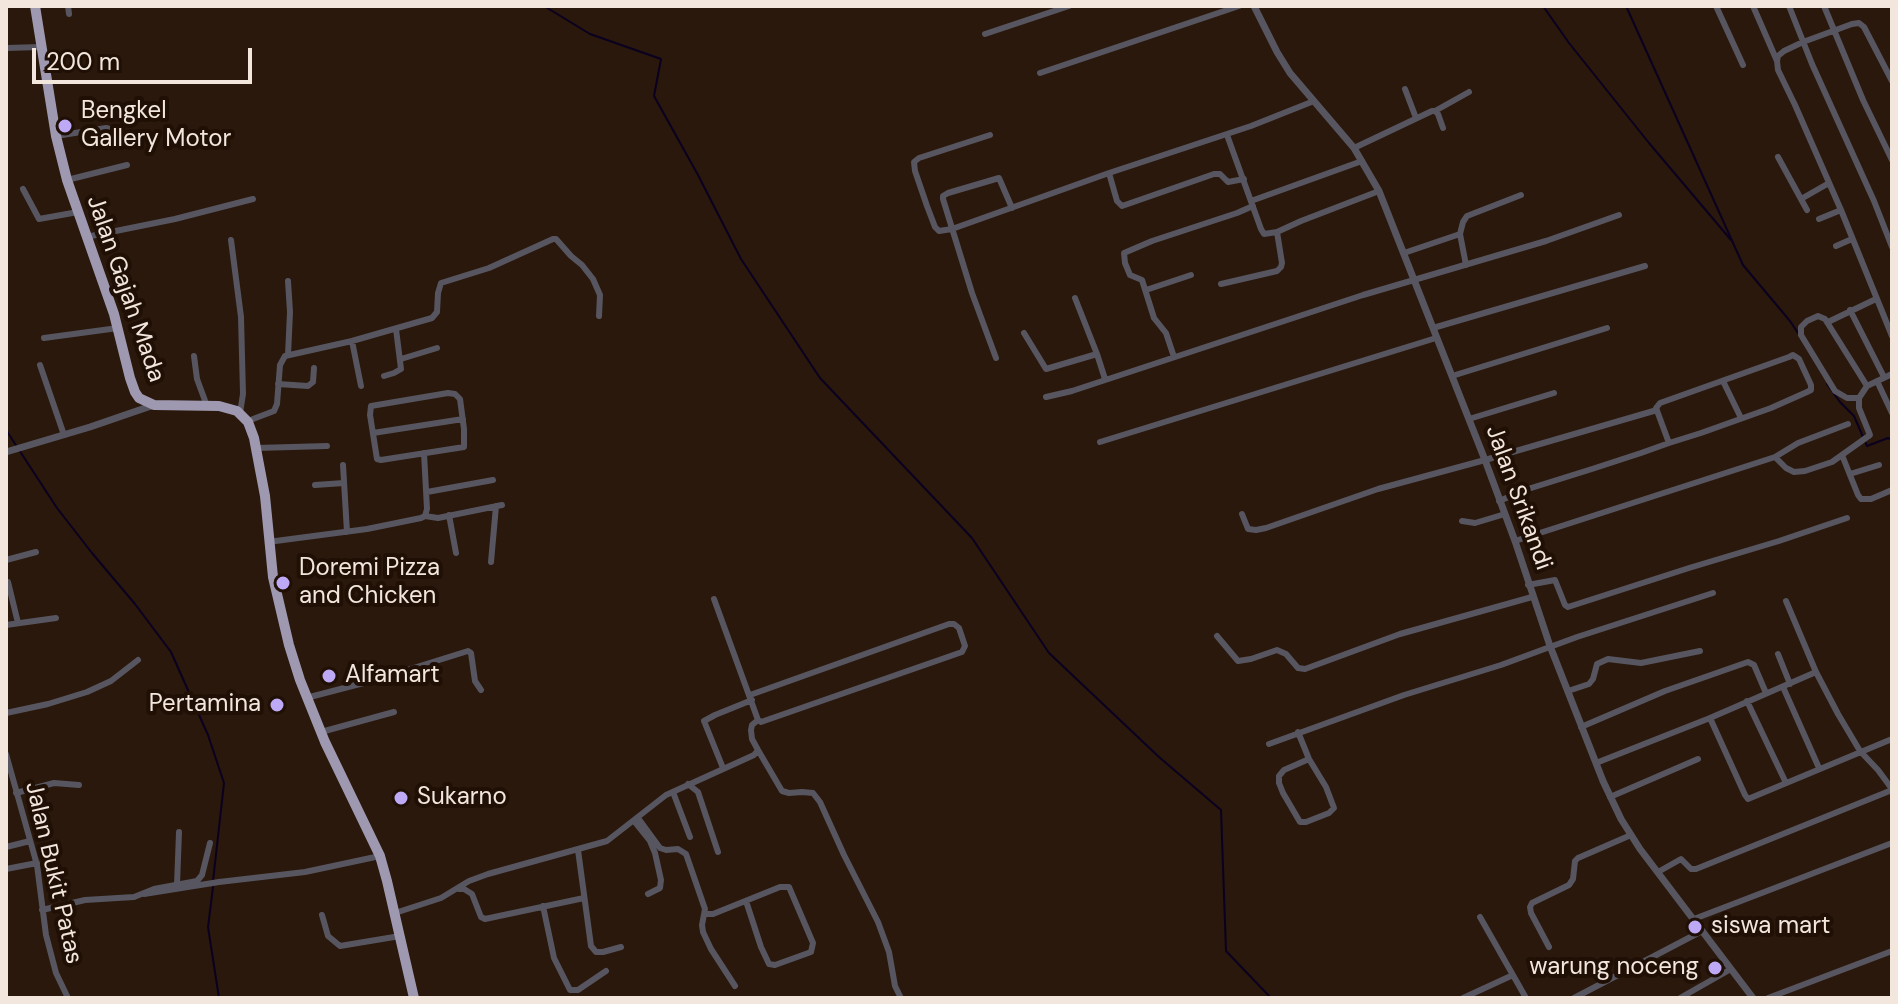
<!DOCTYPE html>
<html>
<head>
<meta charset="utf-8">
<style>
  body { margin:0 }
  #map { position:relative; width:1898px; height:1004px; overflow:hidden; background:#29180b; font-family:"DM Sans",sans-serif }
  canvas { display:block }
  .frame { position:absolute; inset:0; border:8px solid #f2e6dd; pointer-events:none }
  .scale { position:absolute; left:32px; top:48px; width:220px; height:36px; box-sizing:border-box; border:4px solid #f2e6dd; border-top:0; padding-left:10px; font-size:24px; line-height:28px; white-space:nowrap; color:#f2e6dd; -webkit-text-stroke:6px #1f0f04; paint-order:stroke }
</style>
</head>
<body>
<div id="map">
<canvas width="1898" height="1004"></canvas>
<div class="frame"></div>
<div class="scale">200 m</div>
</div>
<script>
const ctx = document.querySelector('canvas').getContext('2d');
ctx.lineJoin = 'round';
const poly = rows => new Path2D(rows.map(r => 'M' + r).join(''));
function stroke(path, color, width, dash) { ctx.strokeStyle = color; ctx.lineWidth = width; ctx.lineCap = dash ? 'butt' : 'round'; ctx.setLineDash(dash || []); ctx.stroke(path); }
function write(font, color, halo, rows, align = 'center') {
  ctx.font = font + ' "DM Sans",sans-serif'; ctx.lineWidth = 8; ctx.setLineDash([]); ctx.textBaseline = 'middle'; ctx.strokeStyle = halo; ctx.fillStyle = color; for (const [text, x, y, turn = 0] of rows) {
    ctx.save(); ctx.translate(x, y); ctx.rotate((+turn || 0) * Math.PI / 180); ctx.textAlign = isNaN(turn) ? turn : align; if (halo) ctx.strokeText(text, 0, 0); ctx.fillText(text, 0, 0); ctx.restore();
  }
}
stroke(poly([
  [544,6,590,34,661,59,654,96,698,175,741,259,820,378,972,538,1049,653,1159,757,1221,810,1226,951,1271,998],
  [1543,6,1569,43,1649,143,1731,240],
  [1626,6,1743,265,1790,321,1798,333],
  [1827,384,1840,402,1854,416,1867,446,1888,438,1892,440],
  [6,428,8,433,57,508,92,553,135,604,171,652,208,735,224,783,213,881],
  [213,887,208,927,219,998]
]), '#0b0020', 2);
stroke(poly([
  [68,6,69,14],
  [1716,6,1743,65],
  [1753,6,1777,61],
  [1789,6,1812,64,1874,201,1892,247],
  [1824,6,1863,100,1892,160],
  [985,34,1069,6],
  [6,48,41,47],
  [1040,73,1239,6],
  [1892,81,1864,27,1859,23,1852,24,1803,42,1784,51,1778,56,1777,61,1778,70,1795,105,1841,210,1892,336],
  [1405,89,1416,118],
  [1435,111,1469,92],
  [990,135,919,158,914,162,915,171,927,206,935,227,939,231,952,229,1109,173],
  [1227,135,1261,229,1264,234,1277,232],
  [56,136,106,128,113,130,115,140],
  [1354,148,1432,111,1435,111,1438,114,1443,128],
  [1778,157,1807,210],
  [1244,179,1228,182,1220,174,1214,174,1122,206,1117,201,1109,173,1251,126,1314,101],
  [67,180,127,165],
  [23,189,39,219,78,212],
  [1801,199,1829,183],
  [1251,201,1362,161],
  [1819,219,1841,210],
  [86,237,175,219,253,199],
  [231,240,241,317,243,394,240,413],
  [1836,246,1852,239],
  [1404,253,1460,234],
  [1466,265,1460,234,1463,222,1467,216,1521,195],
  [288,281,290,312,288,355],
  [1221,284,1277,271,1281,267,1282,263,1277,232,1301,221,1379,191],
  [1146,290,1191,275],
  [1075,298,1097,354],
  [1850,310,1884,377],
  [1828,322,1876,299],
  [1433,328,1645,266],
  [1024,333,1046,369,1097,354,1105,379],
  [44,338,118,328],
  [352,341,361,386],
  [194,356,197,379,207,406],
  [1174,357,1166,333,1154,318,1142,280,1130,275,1125,263,1124,253,1152,241,1237,213,1253,206],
  [996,358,972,293,943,199,943,196,948,193,999,178,1012,208],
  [401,359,437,348],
  [40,365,64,435],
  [384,376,394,373,401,369,396,329],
  [1452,376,1607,328],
  [1723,381,1741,418],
  [1877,381,1892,413],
  [278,384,308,386,313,382,314,368],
  [448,393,455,394,460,399,464,429,464,447,381,460,377,459,370,415,371,406,448,393],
  [1046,397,1072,391,1363,295,1546,241,1619,215],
  [1859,398,1847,398,1835,391,1801,335,1801,327,1807,321,1818,316,1825,319,1867,386],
  [1469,419,1554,393],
  [248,422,253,419,274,411,277,404,280,365,285,356,352,341,432,318,437,312,438,293,441,283,489,268,553,239,556,239,571,256,582,265,593,279,600,295,599,316],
  [373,433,463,419],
  [1100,442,1436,338],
  [256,448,327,446],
  [1842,455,1858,495,1861,499,1871,499,1892,490],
  [1775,457,1798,443,1848,424],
  [343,465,347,532],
  [1850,474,1879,465],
  [315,485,344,483],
  [427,492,493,480],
  [1499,501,1528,489,1592,469,1641,453,1669,443,1701,433,1771,408,1807,392,1811,390,1811,385,1799,359,1793,355,1789,357,1660,403,1656,408,1669,443],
  [1242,514,1248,529,1256,530,1266,528,1378,489,1485,460,1657,410],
  [449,515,456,553],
  [425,516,438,518,502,505],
  [1462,521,1475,523,1505,514],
  [1515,541,1775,457,1786,468,1794,472,1805,471,1832,462,1870,435,1859,408,1859,398,1867,386,1892,374],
  [268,542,367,529,421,518,425,516,427,509,424,453],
  [6,560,36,552],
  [491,562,496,506],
  [8,582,18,623],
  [1528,585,1555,580,1565,605,1568,607,1689,568,1779,541,1847,518],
  [714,599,758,720,761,722,962,652,965,646,959,628,954,624,949,624,750,695],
  [1786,601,1816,672,1838,714,1860,751,1878,770,1892,789],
  [6,625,56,618],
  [1217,636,1238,661,1251,659,1277,650,1286,654,1298,668,1305,669,1400,634,1532,597],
  [1778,654,1790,684],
  [1783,687,1819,768],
  [1568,691,1589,684,1593,679,1597,664,1608,659,1641,663,1700,651],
  [306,698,375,680,468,651,471,653,475,681,481,690],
  [1747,701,1786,783],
  [6,713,48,704,87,692,111,681,138,660],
  [1710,718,1745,795,1748,799,1892,739],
  [1581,727,1665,691,1748,662,1754,665,1766,693],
  [321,732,394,712],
  [1298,732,1309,759,1326,787,1334,808,1329,813,1306,822,1300,822,1283,793,1279,783,1279,776,1284,770,1309,759],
  [1269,744,1404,695,1501,665,1577,637,1713,593],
  [758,750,782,791,789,793,802,792,813,793,820,802,844,855,878,922,889,952,895,986,901,998],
  [6,754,37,865,46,935,56,973,68,998],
  [1596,763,1710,718,1816,672],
  [723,768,704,721,715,715,752,700],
  [688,784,698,792,718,852],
  [673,792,690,837],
  [16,793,54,783,79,785],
  [1610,797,1698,759],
  [638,818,660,848,666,850,678,849,686,854,705,909,702,925,703,932,711,949,735,986],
  [634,821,650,841,655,853,661,880,660,888,648,894],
  [6,847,30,841],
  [578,850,591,946,596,952,603,952,621,947],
  [6,869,37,863],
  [1658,872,1681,859,1691,869,1696,869,1892,790],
  [177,885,179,832],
  [459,889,464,889,472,894,481,917,485,919,584,898],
  [144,894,219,882,305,872,380,856],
  [543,906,554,958,570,990,578,990,606,971],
  [42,910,85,900,134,897,154,889,197,881,202,875,210,843],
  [395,913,441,898,469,881,488,874,607,841,666,795,754,755,758,750,752,739,751,730,752,725,758,720],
  [705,914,713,914,780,887,789,887,813,943,811,952,775,965,769,964,761,947,746,901],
  [322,915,328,936,340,946,400,936],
  [1480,917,1526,998],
  [1694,919,1892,843],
  [1549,947,1531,913,1530,907,1532,903,1569,885,1573,879,1575,861,1578,858,1631,835],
  [1463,998,1513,975],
  [1574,998,1702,931],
  [1680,998,1731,969],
  [1768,998,1892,951]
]), '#57555f', 6);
stroke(poly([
  [1254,6,1277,52,1290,73,1354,148,1379,191,1485,460,1515,541,1550,646,1603,781,1621,819,1640,849,1753,998],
  [6,452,90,427,154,405]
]), '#57555f', 7);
stroke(poly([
  [35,6,56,136,67,180,114,314,130,378,135,392,139,398,154,405,219,406,237,411,248,422,254,438,265,496,273,577,289,645,300,680,325,742,380,856,387,881,414,998]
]), '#9e99b0', 10);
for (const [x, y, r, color] of [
  [65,126,8,"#bda9f5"],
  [283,583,8,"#bda9f5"],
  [329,676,8,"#bda9f5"],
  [277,705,8,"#bda9f5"],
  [401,798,8,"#bda9f5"],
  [1695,927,8,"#bda9f5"],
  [1715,968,8,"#bda9f5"]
]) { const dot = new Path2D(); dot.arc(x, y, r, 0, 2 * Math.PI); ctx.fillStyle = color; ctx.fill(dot); stroke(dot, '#1f0f04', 3); }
write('24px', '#f2e6dd', '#1f0f04', [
  ["Bengkel",81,112],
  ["Gallery Motor",81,140],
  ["Doremi Pizza",299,569],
  ["and Chicken",299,597],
  ["Alfamart",345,676],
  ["Pertamina",261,705,"right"],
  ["Sukarno",417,798],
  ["siswa mart",1711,927],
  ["warung noceng",1699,968,"right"]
], 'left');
write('24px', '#f2e6dd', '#1f0f04', [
  ["Jalan Gajah Mada",125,289,71],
  ["Jalan Srikandi",1518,498,70],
  ["Jalan Bukit Patas",53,873,77]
]);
</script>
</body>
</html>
